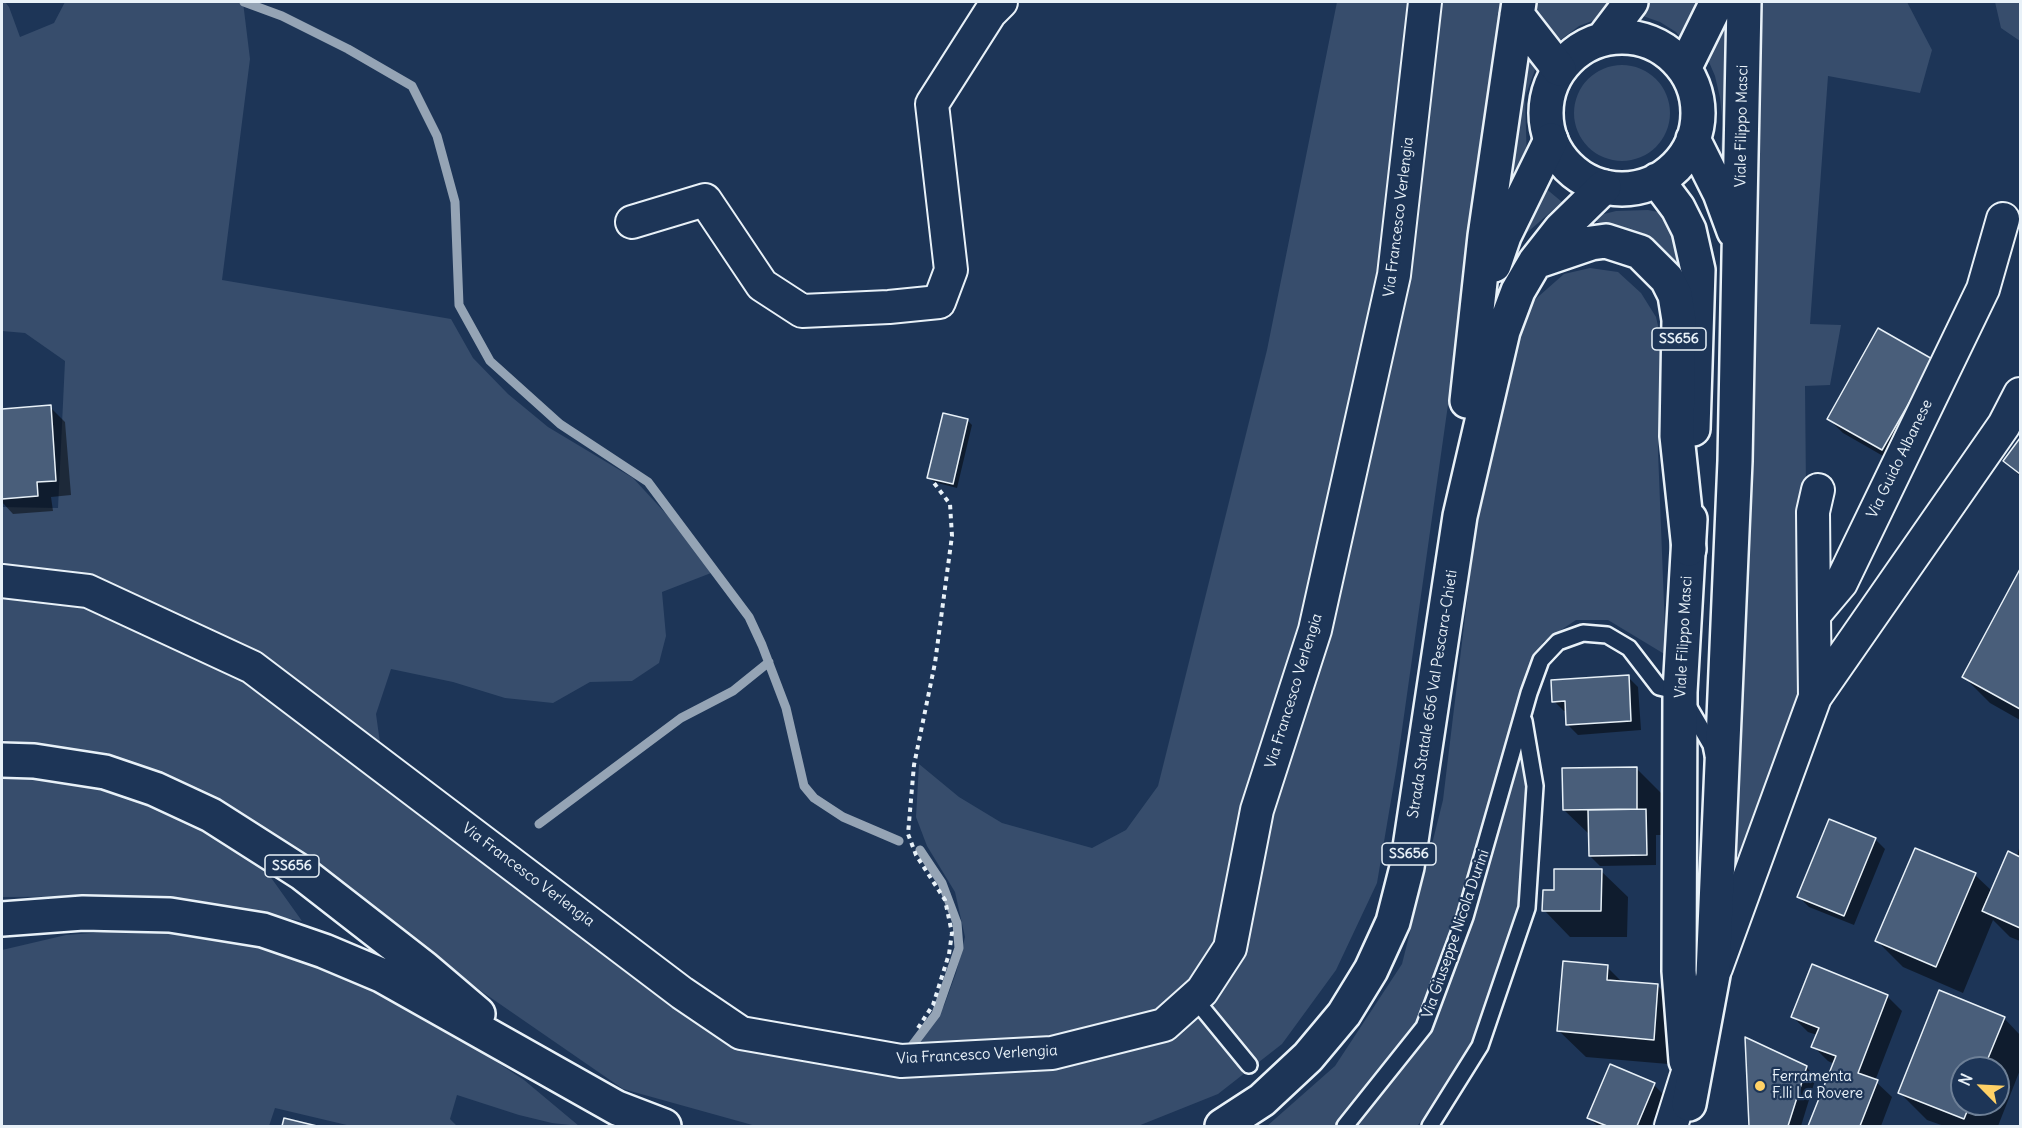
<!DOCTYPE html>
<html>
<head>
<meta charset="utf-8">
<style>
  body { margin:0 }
  #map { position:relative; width:2022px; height:1128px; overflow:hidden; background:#1d3557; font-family:Delius,sans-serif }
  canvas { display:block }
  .frame { position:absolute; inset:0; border:3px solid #e8f1f8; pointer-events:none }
  .north { position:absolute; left:1950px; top:1056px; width:60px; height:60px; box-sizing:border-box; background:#1d3557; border:2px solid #6e8097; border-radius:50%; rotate:294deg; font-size:16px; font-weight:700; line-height:24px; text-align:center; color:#e8f1f8 }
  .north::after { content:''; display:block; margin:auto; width:21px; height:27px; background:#ffd166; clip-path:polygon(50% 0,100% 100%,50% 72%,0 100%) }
</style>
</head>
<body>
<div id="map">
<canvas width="2022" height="1128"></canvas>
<div class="frame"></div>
<div class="north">N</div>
</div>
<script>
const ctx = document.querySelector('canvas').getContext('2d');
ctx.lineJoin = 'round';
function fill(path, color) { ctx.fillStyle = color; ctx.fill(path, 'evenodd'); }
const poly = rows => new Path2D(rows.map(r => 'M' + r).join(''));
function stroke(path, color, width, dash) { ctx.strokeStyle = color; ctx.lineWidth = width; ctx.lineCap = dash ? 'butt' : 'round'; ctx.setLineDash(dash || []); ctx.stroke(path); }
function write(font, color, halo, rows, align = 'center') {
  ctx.font = font + ' Delius,sans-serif'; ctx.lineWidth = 4.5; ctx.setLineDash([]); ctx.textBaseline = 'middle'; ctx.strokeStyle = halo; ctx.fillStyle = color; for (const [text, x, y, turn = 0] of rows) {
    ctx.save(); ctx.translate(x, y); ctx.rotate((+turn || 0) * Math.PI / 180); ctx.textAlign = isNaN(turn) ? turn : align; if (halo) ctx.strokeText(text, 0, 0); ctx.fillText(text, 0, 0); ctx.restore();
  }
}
fill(poly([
  [2,2,5,2,9,7,20,37,54,23,65,2,243,2,250,59,222,280,451,319,473,358,508,394,548,427,633,478,681,530,711,573,662,592,666,636,659,663,632,681,590,682,553,703,505,698,453,682,391,669,376,714,380,743,457,805,738,1017,912,1048,944,1006,956,973,965,937,955,892,927,846,916,817,919,764,959,797,1002,823,1092,848,1126,830,1158,786,1267,350,1337,2,1505,2,1397,765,1377,883,1336,970,1282,1044,1218,1094,1138,1126,756,1126,623,1089,481,991,314,862,206,794,105,757,2,740,2,507,58,508,65,361,25,333,2,331],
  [1536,2,1613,2,1600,18,1579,26,1555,44,1536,67,1525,97,1527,162,1508,197],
  [1648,2,1703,2,1682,40,1676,32,1660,22,1640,15],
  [1754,2,1907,2,1932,50,1920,93,1828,76,1810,324,1841,325,1830,385,1805,386,1808,696,1745,853,1733,857],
  [1995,2,2020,2,2020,41,2001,28],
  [1734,22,1731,187,1720,153,1723,126,1720,98,1715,76,1706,55,1716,34],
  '1574 113a48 48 0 1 1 96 0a48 48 0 1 1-96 0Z',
  [1544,187,1562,202,1513,245],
  [1648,210,1658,212,1672,226,1682,272,1667,253,1654,244,1634,232,1597,222,1596,216,1616,211],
  [1590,268,1618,272,1641,293,1656,317,1664,352,1658,451,1666,655,1608,620,1576,620,1543,642,1527,677,1521,755,1532,794,1524,893,1481,1025,1436,1104,1417,1126,1267,1126,1335,1066,1402,964,1443,800,1476,526,1497,401,1514,340,1531,303,1564,274],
  [2,773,90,783,172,810,257,858,302,921,165,896,2,897],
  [160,928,276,946,393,994,524,1080,579,1126,552,1123,519,1115,457,1095,450,1119,457,1126,351,1126,275,1108,269,1126,2,1126,2,950,66,935]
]), '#374d6c');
fill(poly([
  [1933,361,1897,464,1843,433,1828,418],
  [50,407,65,422,71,495,51,497,53,511,13,514,2,502,2,411],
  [967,420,972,425,957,488,934,482,929,477],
  [2020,440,2020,476,2005,461],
  [2020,572,2020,720,1990,703,1963,676],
  [1628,677,1638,687,1641,730,1578,735,1568,725,1567,711,1564,711,1554,701],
  [1637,769,1663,795,1663,835,1656,835,1656,865,1600,866,1590,856,1590,835,1564,810],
  [1875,839,1885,849,1854,925,1809,907,1799,897],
  [2020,844,2020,941,2010,937,1993,920,1963,993,1903,967,1877,941,1975,875,1992,891,2017,857],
  [1601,871,1628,897,1627,937,1570,937,1544,910,1555,892],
  [1607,967,1623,983,1658,986,1684,1012,1680,1065,1586,1057,1559,1031],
  [1887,996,1902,1011,1875,1081,1892,1097,1881,1126,1809,1126,1834,1064,1828,1061,1813,1046,1817,1035,1808,1032,1793,1017],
  [2004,1018,2020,1035,2020,1070,1998,1126,1944,1126,1927,1120,1900,1093],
  [1962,1068,1998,1068,1998,1104,1962,1104],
  [1746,1039,1806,1067,1816,1077,1801,1126,1751,1126],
  [1654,1085,1664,1095,1651,1126,1598,1126,1589,1118]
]), '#0007');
stroke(poly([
  [244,2,282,16,348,49,412,86,437,136,455,202,459,305,490,361,560,424,648,482,749,617,762,645,786,708,804,786,814,798,843,817,899,841],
  [539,824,681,718,733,691,769,662],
  [908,1051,936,1014,959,948,957,923,942,883,920,850]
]), '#95a4b5', 9);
const building = poly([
  [1878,328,1934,360,1882,450,1827,419,1878,328],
  [51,405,56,481,37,482,38,496,2,499,2,409,51,405],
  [943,413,968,419,953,484,927,478,943,413],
  [2020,438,2020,474,2003,461,2020,438],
  [2020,569,2020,709,1962,677,2020,569],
  [1629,675,1631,721,1566,725,1565,701,1552,702,1551,680,1629,675],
  [1637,767,1637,809,1563,810,1562,768,1637,767],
  [1646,809,1647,855,1589,856,1588,810,1646,809],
  [1829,819,1876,838,1844,916,1797,897,1829,819],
  [1915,848,1976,873,1936,967,1875,941,1915,848],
  [2008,851,2020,857,2020,928,1982,911,2008,851],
  [1554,869,1602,869,1601,911,1542,911,1543,890,1554,890,1554,869],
  [1563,961,1608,965,1607,980,1658,984,1654,1040,1557,1031,1563,961],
  [1812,964,1888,995,1858,1073,1878,1080,1860,1126,1808,1126,1836,1056,1811,1047,1819,1028,1791,1017,1812,964],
  [1939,990,2005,1017,1984,1068,1962,1068,1962,1104,1970,1104,1964,1119,1898,1093,1939,990],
  [1745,1037,1807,1066,1788,1126,1749,1126,1745,1037],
  [1610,1064,1655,1083,1637,1126,1607,1126,1587,1118,1610,1064],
  [284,1118,317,1126,282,1126,284,1118]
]);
fill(building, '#495e7a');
stroke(building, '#e8f1f8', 1.5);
const lane = poly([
  [1194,998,1249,1065],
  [1345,1126,1424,1027,1465,917,1529,693,1541,660,1558,642,1583,633,1607,635,1629,648,1659,687,1680,692,1711,745,1713,755],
  [1430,1126,1480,1046,1527,908,1535,786,1524,721]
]);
const street = poly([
  [632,222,705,200,762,285,802,311,889,307,939,302,951,270,932,104,990,13,1001,2],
  [2,581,88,591,252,667,682,993,741,1033,901,1061,1052,1053,1164,1025,1202,991,1230,948,1257,810,1315,630,1394,275,1425,2],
  [1814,615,1813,512,1818,490],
  [1815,697,1814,615,1841,583,1983,289,2003,219],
  [1716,968,1815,697,2004,425,2020,394],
  [1671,1126,1687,1075]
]);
const primary = poly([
  '1546 113a76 76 0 1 1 152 0a76 76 0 1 1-152 0Z',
  [1603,39,1631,2],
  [1684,69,1717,2],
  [1693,139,1720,193,1734,231],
  [1657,180,1678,208,1689,230,1698,270,1693,429],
  [1686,1061,1679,971,1680,692,1690,519],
  [1689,1104,1713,975,1735,461,1744,2]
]);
const highway = poly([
  [1517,15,1559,69],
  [1535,262,1591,243,1606,241,1640,252,1667,279,1675,295,1679,320,1677,436,1689,549],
  [1494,265,1504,236,1551,140],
  [1467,401,1485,236,1519,2],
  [2,760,34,761,105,772,155,789,211,815,302,873,424,968,478,1014],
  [2,919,83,913,170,915,263,930,324,951,381,975,617,1108,664,1126],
  [1222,1126,1262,1100,1308,1057,1344,1014,1371,970,1393,922,1407,867,1460,516,1503,331,1518,291,1535,262,1561,229,1604,187]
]);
stroke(lane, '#e8f1f8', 20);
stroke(street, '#e8f1f8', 36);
stroke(primary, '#e8f1f8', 38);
stroke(highway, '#e8f1f8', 38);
stroke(poly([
  [918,1028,933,1005,949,954,952,933,945,900,916,855,908,834,914,765,935,663,952,536,950,504,934,483]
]), '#e8f1f8', 4, [4.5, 4.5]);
stroke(lane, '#1d3557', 15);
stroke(street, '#1d3557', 32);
stroke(primary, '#1d3557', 33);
stroke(highway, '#1d3557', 33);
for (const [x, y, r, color] of [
  [1760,1086,6,"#ffd166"]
]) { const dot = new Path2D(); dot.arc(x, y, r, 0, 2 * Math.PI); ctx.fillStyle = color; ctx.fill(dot); stroke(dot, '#1d3557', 2); }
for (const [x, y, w] of [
  [1679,339,54],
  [1409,854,54],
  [292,866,54]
]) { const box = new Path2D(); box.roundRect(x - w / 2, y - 11, w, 22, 4.5); ctx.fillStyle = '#1d3557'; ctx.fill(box); stroke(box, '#e8f1f8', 1.5); }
write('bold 14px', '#e8f1f8', null, [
  ["SS656",1679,339],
  ["SS656",1409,854],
  ["SS656",292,866]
]);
write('15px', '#e8f1f8', '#1d3557', [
  ["Viale Filippo Masci",1742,126,-89],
  ["Via Francesco Verlengia",1399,217,-83],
  ["Via Guido Albanese",1900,459,-64],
  ["Viale Filippo Masci",1684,637,-87],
  ["Via Francesco Verlengia",1294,691,-73],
  ["Strada Statale 656 Val Pescara-Chieti",1433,694,-81],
  ["Via Francesco Verlengia",528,875,37],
  ["Via Giuseppe Nicola Durini",1456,934,-71],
  ["Via Francesco Verlengia",977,1055,-3]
]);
write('15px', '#e8f1f8', '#1d3557', [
  ["Ferramenta",1772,1077],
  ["F.lli La Rovere",1772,1094]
], 'left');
</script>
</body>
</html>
